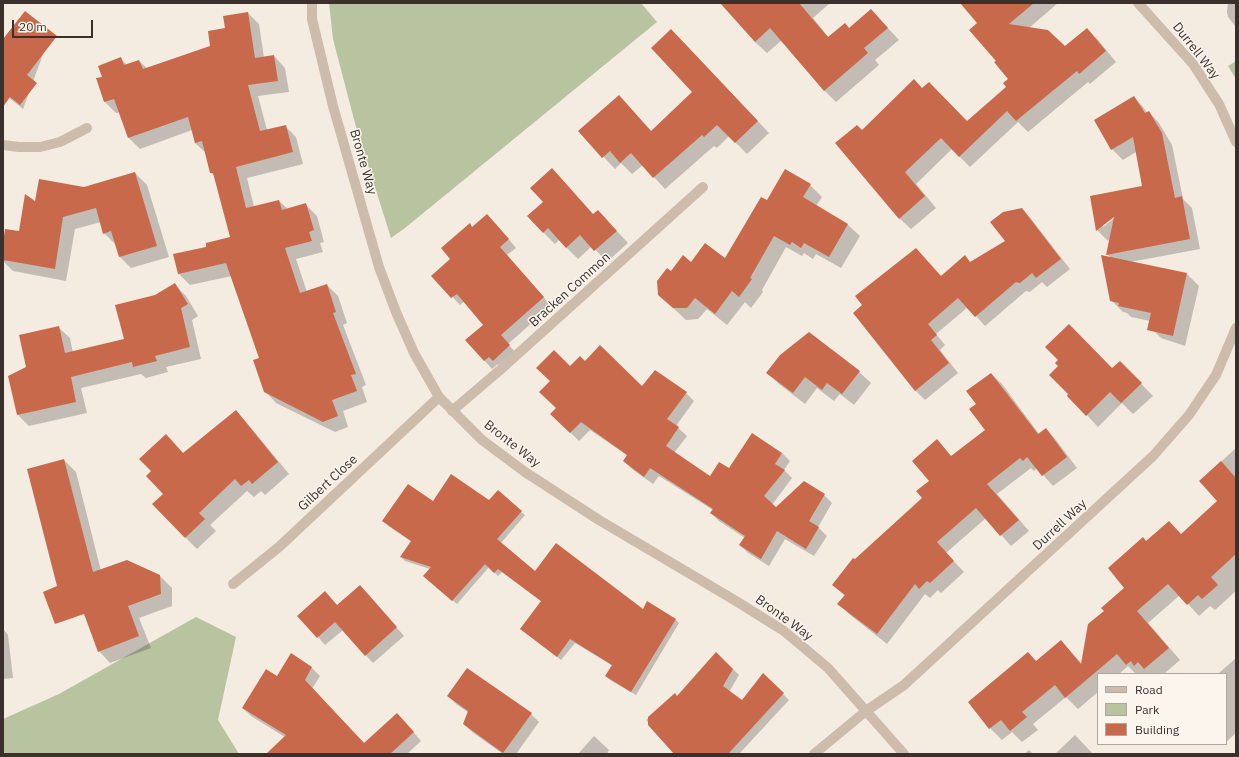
<!DOCTYPE html>
<html>
<head>
<meta charset="utf-8">
<style>
  body { margin:0 }
  #map { position:relative; width:1239px; height:757px; overflow:hidden; background:#f4ebe1; font-family:"IBM Plex Sans",sans-serif }
  canvas { display:block }
  .frame { position:absolute; inset:0; border:4px solid #3b302b; pointer-events:none }
  .legend { position:absolute; left:1097px; top:673px; width:130px; height:72px; box-sizing:border-box; background:#fbf5ee; border:1px solid #aea6a0; margin:0; padding:5px 7px; list-style:none; font-size:12px; color:#3b302b }
  .legend li { display:flex; align-items:center; gap:8px; height:20px }
  .legend b { width:20px; border:1px solid #aea6a0 }
  .scale { position:absolute; left:12px; top:20px; width:81px; height:18px; box-sizing:border-box; border:2px solid #3b302b; border-top:0; padding-left:5px; font-size:12px; line-height:14px; white-space:nowrap; color:#3b302b; -webkit-text-stroke:3px #fbf5ee; paint-order:stroke }
</style>
</head>
<body>
<div id="map">
<canvas width="1239" height="757"></canvas>
<div class="frame"></div>
<ul class="legend">
<li><b style="height:5px;background:#cdbbac"></b>Road</li>
<li><b style="height:11px;background:#b8c4a0"></b>Park</li>
<li><b style="height:11px;background:#c8694b"></b>Building</li>
</ul>
<div class="scale">20 m</div>
</div>
<script>
const ctx = document.querySelector('canvas').getContext('2d');
ctx.lineJoin = 'round';
function fill(path, color) { ctx.fillStyle = color; ctx.fill(path, 'evenodd'); }
const poly = rows => new Path2D(rows.map(r => 'M' + r).join(''));
function stroke(path, color, width, dash) { ctx.strokeStyle = color; ctx.lineWidth = width; ctx.lineCap = dash ? 'butt' : 'round'; ctx.setLineDash(dash || []); ctx.stroke(path); }
function write(font, color, halo, rows, align = 'center') {
  ctx.font = font + ' "IBM Plex Sans",sans-serif'; ctx.lineWidth = 3; ctx.setLineDash([]); ctx.textBaseline = 'middle'; ctx.strokeStyle = halo; ctx.fillStyle = color; for (const [text, x, y, turn = 0] of rows) {
    ctx.save(); ctx.translate(x, y); ctx.rotate((+turn || 0) * Math.PI / 180); ctx.textAlign = isNaN(turn) ? turn : align; if (halo) ctx.strokeText(text, 0, 0); ctx.fillText(text, 0, 0); ctx.restore();
  }
}
fill(poly([
  [329,3,641,3,657,22,405,228,391,238,356,127,333,39],
  [1236,61,1236,79,1228,66],
  [196,617,236,637,218,720,239,754,3,754,3,719,59,694]
]), '#b8c4a0');
fill(poly([
  [739,3,830,3,813,18,829,38,850,29,871,10,899,40,875,60,879,65,836,102,824,90,782,40,767,53,755,42],
  [979,3,1058,3,1029,28,1065,47,1087,29,1098,40,1116,62,1090,84,1088,82,1028,132,1018,122,970,167,952,149,916,184,936,208,911,229,899,218,862,131,967,122,1008,87,1009,79,997,61,978,23],
  [1228,3,1236,3,1236,27,1228,17,1227,12],
  [248,13,259,24,264,58,274,56,285,68,289,92,258,96,267,130,285,126,296,137,303,164,247,178,254,207,279,201,288,209,306,205,317,216,324,242,320,243,323,252,296,259,307,292,327,285,338,296,347,323,343,325,366,385,362,387,367,402,343,411,348,427,335,432,276,403,265,391,260,359,232,276,190,285,179,274,175,255,208,247,231,238,215,176,211,173,206,153,195,143,192,130,140,149,129,138,120,112,116,113,105,102,103,77,121,59,127,65,139,61,148,69,211,46,226,29],
  [50,35,23,109,3,93,3,41],
  [683,42,769,133,747,154,729,136,717,148,714,146,665,189,643,165,632,174,621,163,615,169,579,131,619,96,652,132,693,92],
  [1134,97,1144,108,1147,113,1149,112,1159,123,1172,145,1183,199,1192,208,1200,249,1130,262,1187,274,1199,286,1185,346,1161,338,1149,326,1150,321,1131,317,1127,313,1123,312,1111,300,1111,258,1107,254,1110,239,1108,241,1097,230,1091,196,1143,187,1136,152,1123,160,1112,149],
  [1117,213,1118,215,1103,227,1103,224],
  [135,173,147,185,169,257,131,268,120,257,116,245,104,233,101,222,75,229,66,281,13,271,3,261,3,249,20,232,35,203],
  [810,185,822,197,816,206,848,225,860,236,841,268,816,254,813,259,804,253,802,256,786,247,762,290,763,292,751,308,745,302,727,325,707,309,698,319,686,320,659,295,672,272,691,263,726,260,767,201],
  [544,202,594,215,598,211,628,243,607,262,592,246,578,259,559,240,555,244,543,232],
  [1022,209,1031,219,1070,269,1047,287,1042,282,1030,292,1026,291,985,326,968,307,936,334,945,345,940,350,958,373,925,400,915,390,855,313,971,263,1006,241],
  [495,223,516,248,507,255,551,306,508,344,517,354,501,368,498,364,492,369,467,341,485,325,465,301,460,305,433,276,452,259,472,228],
  [175,285,186,296,198,316,192,320,201,359,166,367,168,372,146,378,141,374,81,388,87,413,29,426,18,415,9,377,28,367,58,327,70,338,73,353,125,340,156,296],
  [1059,360,1112,369,1120,362,1153,396,1133,414,1122,403,1098,427,1087,415,1070,394,1060,366],
  [585,362,643,388,686,393,694,401,676,426,687,436,674,453,710,477,782,453,790,461,784,470,792,478,772,505,776,508,824,495,832,503,818,527,827,536,814,556,785,539,769,566,748,553,740,545,745,538,719,521,711,513,713,510,659,476,653,484,632,469,624,461,628,456,590,430,579,441,552,414,557,408,570,368],
  [859,372,871,383,854,405,840,394,834,401,817,388,805,404,779,384,768,373],
  [991,374,1002,384,1039,434,1046,429,1056,440,1077,468,1053,486,1037,468,1034,471,1031,468,997,494,1029,531,1011,546,986,518,946,553,964,572,941,593,938,590,930,598,925,594,887,644,849,614,839,604,845,596,833,585,855,561,923,498,930,481,937,440,952,457,986,430,977,404],
  [236,411,247,423,289,474,265,495,261,491,254,497,247,491,210,525,216,531,197,549,185,537,165,494,184,454],
  [1236,448,1236,591,1215,610,1210,606,1199,616,1180,595,1148,623,1180,660,1164,674,1144,674,1143,673,1136,674,1128,666,1119,674,1098,674,1098,692,1078,709,1066,697,1033,724,1038,730,1022,742,1012,732,1002,740,990,728,969,702,1036,662,1061,641,1082,664,1105,611,1125,588,1146,542,1181,535,1219,501,1200,481],
  [64,460,76,472,101,571,160,576,172,588,172,606,139,618,151,648,110,663,99,651,85,614,59,587],
  [489,501,521,512,525,515,501,543,536,572,643,610,676,620,679,623,636,695,610,680,606,676,613,666,575,643,561,660,525,632,542,602,502,572,498,576,489,567,457,604,428,580,430,569,405,561,401,557,412,542,387,525,433,502],
  [325,593,338,606,368,594,404,636,373,663,343,630,325,645,318,637],
  [3,629,8,635,13,678,3,679],
  [291,655,312,668,320,676,312,689,365,744,405,722,421,741,407,754,286,754,285,737,251,716,243,708,277,678],
  [1236,658,1236,733,1226,742,1226,674,1218,674],
  [467,669,531,714,539,722,516,754,503,754,472,732,464,724,469,713,456,704,448,696],
  [733,669,739,675,729,692,743,701,783,694,789,700,739,754,675,754,646,720,675,695,677,697],
  [1075,735,1093,754,1055,754],
  [594,736,609,750,607,754,578,754],
  [1029,750,1033,754,1024,754]
]), '#0003');
fill(poly([
  [720,3,799,3,828,37,845,23,849,28,871,9,888,28,864,48,868,53,824,91,770,28,755,42],
  [960,3,1034,3,1009,24,1048,30,1065,46,1087,28,1106,51,1079,74,1077,71,1016,121,1007,111,959,157,941,138,905,172,925,196,899,219,835,143,857,125,862,130,914,79,922,88,929,82,967,121,1006,87,1003,83,1008,79,994,62,996,61,969,30,977,23],
  [25,11,57,36,27,75,37,83,20,105,10,97,3,107,3,39],
  [248,12,255,58,274,55,278,81,248,85,260,131,286,125,293,152,236,167,246,208,279,200,282,210,306,203,314,230,309,232,312,241,285,248,300,293,327,284,336,312,333,313,356,374,351,375,357,391,332,400,338,416,323,422,264,392,253,360,259,358,226,263,178,274,173,254,206,247,206,243,230,237,213,173,210,173,202,141,195,143,188,117,128,138,114,99,104,102,96,78,102,77,98,66,121,57,124,65,139,60,143,69,210,46,208,31,225,28,223,16],
  [671,29,758,121,735,143,717,125,704,137,702,135,653,178,631,153,620,163,610,151,602,158,578,131,619,95,651,131,692,92,651,48],
  [1134,96,1145,113,1149,111,1162,133,1175,198,1182,196,1190,239,1106,255,1114,217,1096,231,1090,196,1142,186,1133,137,1111,150,1094,120],
  [552,168,593,214,598,210,617,231,594,251,580,235,566,248,548,228,543,233,527,216,543,202,530,188],
  [785,169,811,184,803,197,848,224,829,257,804,243,801,248,792,242,790,245,774,236,750,278,752,279,739,297,732,291,715,314,695,298,687,308,673,308,658,295,657,281,667,268,671,271,683,255,691,262,705,243,725,258,761,197,767,200],
  [135,172,157,246,119,257,111,231,103,234,96,208,63,217,55,269,3,260,3,243,5,229,19,231,25,194,35,201,39,179,84,187],
  [1022,208,1061,259,1036,278,1032,273,1020,283,1016,282,975,317,958,298,928,324,937,335,931,340,949,363,915,391,853,313,862,305,855,296,916,248,941,276,965,255,970,262,1005,241,990,222,1003,212],
  [487,214,509,239,500,247,544,297,501,335,510,345,493,361,489,357,484,361,465,340,483,325,457,294,451,298,431,276,450,259,441,248,470,223,472,227],
  [1101,255,1187,273,1173,336,1147,330,1151,313,1118,306,1119,303,1110,301],
  [175,283,188,304,181,308,190,347,155,356,157,361,133,367,132,362,71,377,76,402,17,415,8,376,26,367,19,335,59,326,65,353,124,339,115,305,155,295],
  [1069,324,1112,368,1120,361,1142,383,1121,403,1110,392,1086,416,1067,396,1068,394,1049,375,1058,366,1055,363,1058,360,1045,347],
  [809,332,860,371,842,394,827,383,822,390,805,377,793,393,766,373,780,355],
  [600,345,642,386,655,370,687,392,667,419,679,427,666,446,710,476,719,462,729,468,752,433,782,453,775,464,785,470,764,496,776,507,804,481,825,494,809,521,819,527,806,549,777,531,761,559,739,545,745,536,710,513,713,509,650,468,644,477,623,461,627,455,581,422,570,433,550,414,556,408,539,392,550,381,536,368,554,350,570,366,580,356,585,361],
  [991,373,1038,434,1046,428,1067,457,1042,476,1027,457,1023,461,1020,458,987,484,1019,520,1000,536,976,508,937,542,954,561,930,583,927,581,919,589,915,584,877,634,837,604,845,595,832,585,853,558,855,559,922,498,916,491,929,481,912,461,937,439,951,456,985,430,969,409,976,404,966,391],
  [236,410,278,462,252,484,249,480,241,486,235,479,199,513,205,519,185,538,152,504,163,494,146,476,151,471,139,459,166,434,183,453],
  [64,459,93,572,127,560,160,575,161,594,128,606,139,636,98,652,84,614,55,624,43,592,57,586,27,469],
  [1221,461,1236,478,1236,554,1211,577,1218,585,1202,599,1198,595,1187,605,1168,584,1137,611,1169,648,1144,669,1138,662,1134,666,1131,661,1126,665,1117,654,1065,698,1055,685,1022,712,1027,717,1010,731,1001,720,989,729,968,702,1028,652,1036,661,1061,640,1081,664,1088,624,1104,611,1101,608,1124,588,1108,568,1143,537,1146,541,1169,521,1181,534,1217,501,1199,481],
  [451,474,489,500,498,490,522,511,497,539,535,571,556,543,643,609,647,601,676,619,631,692,605,676,612,665,570,639,557,657,520,629,541,601,498,569,494,573,485,564,452,601,423,576,431,567,400,557,411,541,382,521,408,484,433,501],
  [360,585,397,627,365,656,335,622,317,638,297,616,325,591,337,605],
  [716,652,733,669,723,686,742,700,763,673,784,693,728,754,674,754,648,725,648,717,675,693,677,696],
  [291,653,312,667,305,680,364,743,397,713,414,732,390,754,266,754,286,735,242,708,266,669,277,676],
  [467,668,532,713,503,753,463,724,468,711,447,696]
]), '#c8694b');
stroke(poly([
  [312,3,312,19,333,106,379,267,396,312,414,353,439,397,482,440,525,472,599,520,736,601,784,631,828,668,904,754],
  [1138,3,1193,64,1219,104,1236,142],
  [3,145,19,147,40,147,60,142,87,128],
  [452,411,500,370,703,187],
  [233,584,279,547,439,397],
  [814,754,866,711,904,685,1153,456,1189,415,1216,375,1236,328]
]), '#cdbbac', 10);
write('13px', '#3b302b', '#fbf5ee', [
  ["Durrell Way",1196,51,52],
  ["Bronte Way",363,162,74],
  ["Bracken Common",570,290,-42],
  ["Bronte Way",512,444,38],
  ["Gilbert Close",328,483,-43],
  ["Durrell Way",1060,525,-43],
  ["Bronte Way",784,618,36]
]);
</script>
</body>
</html>
